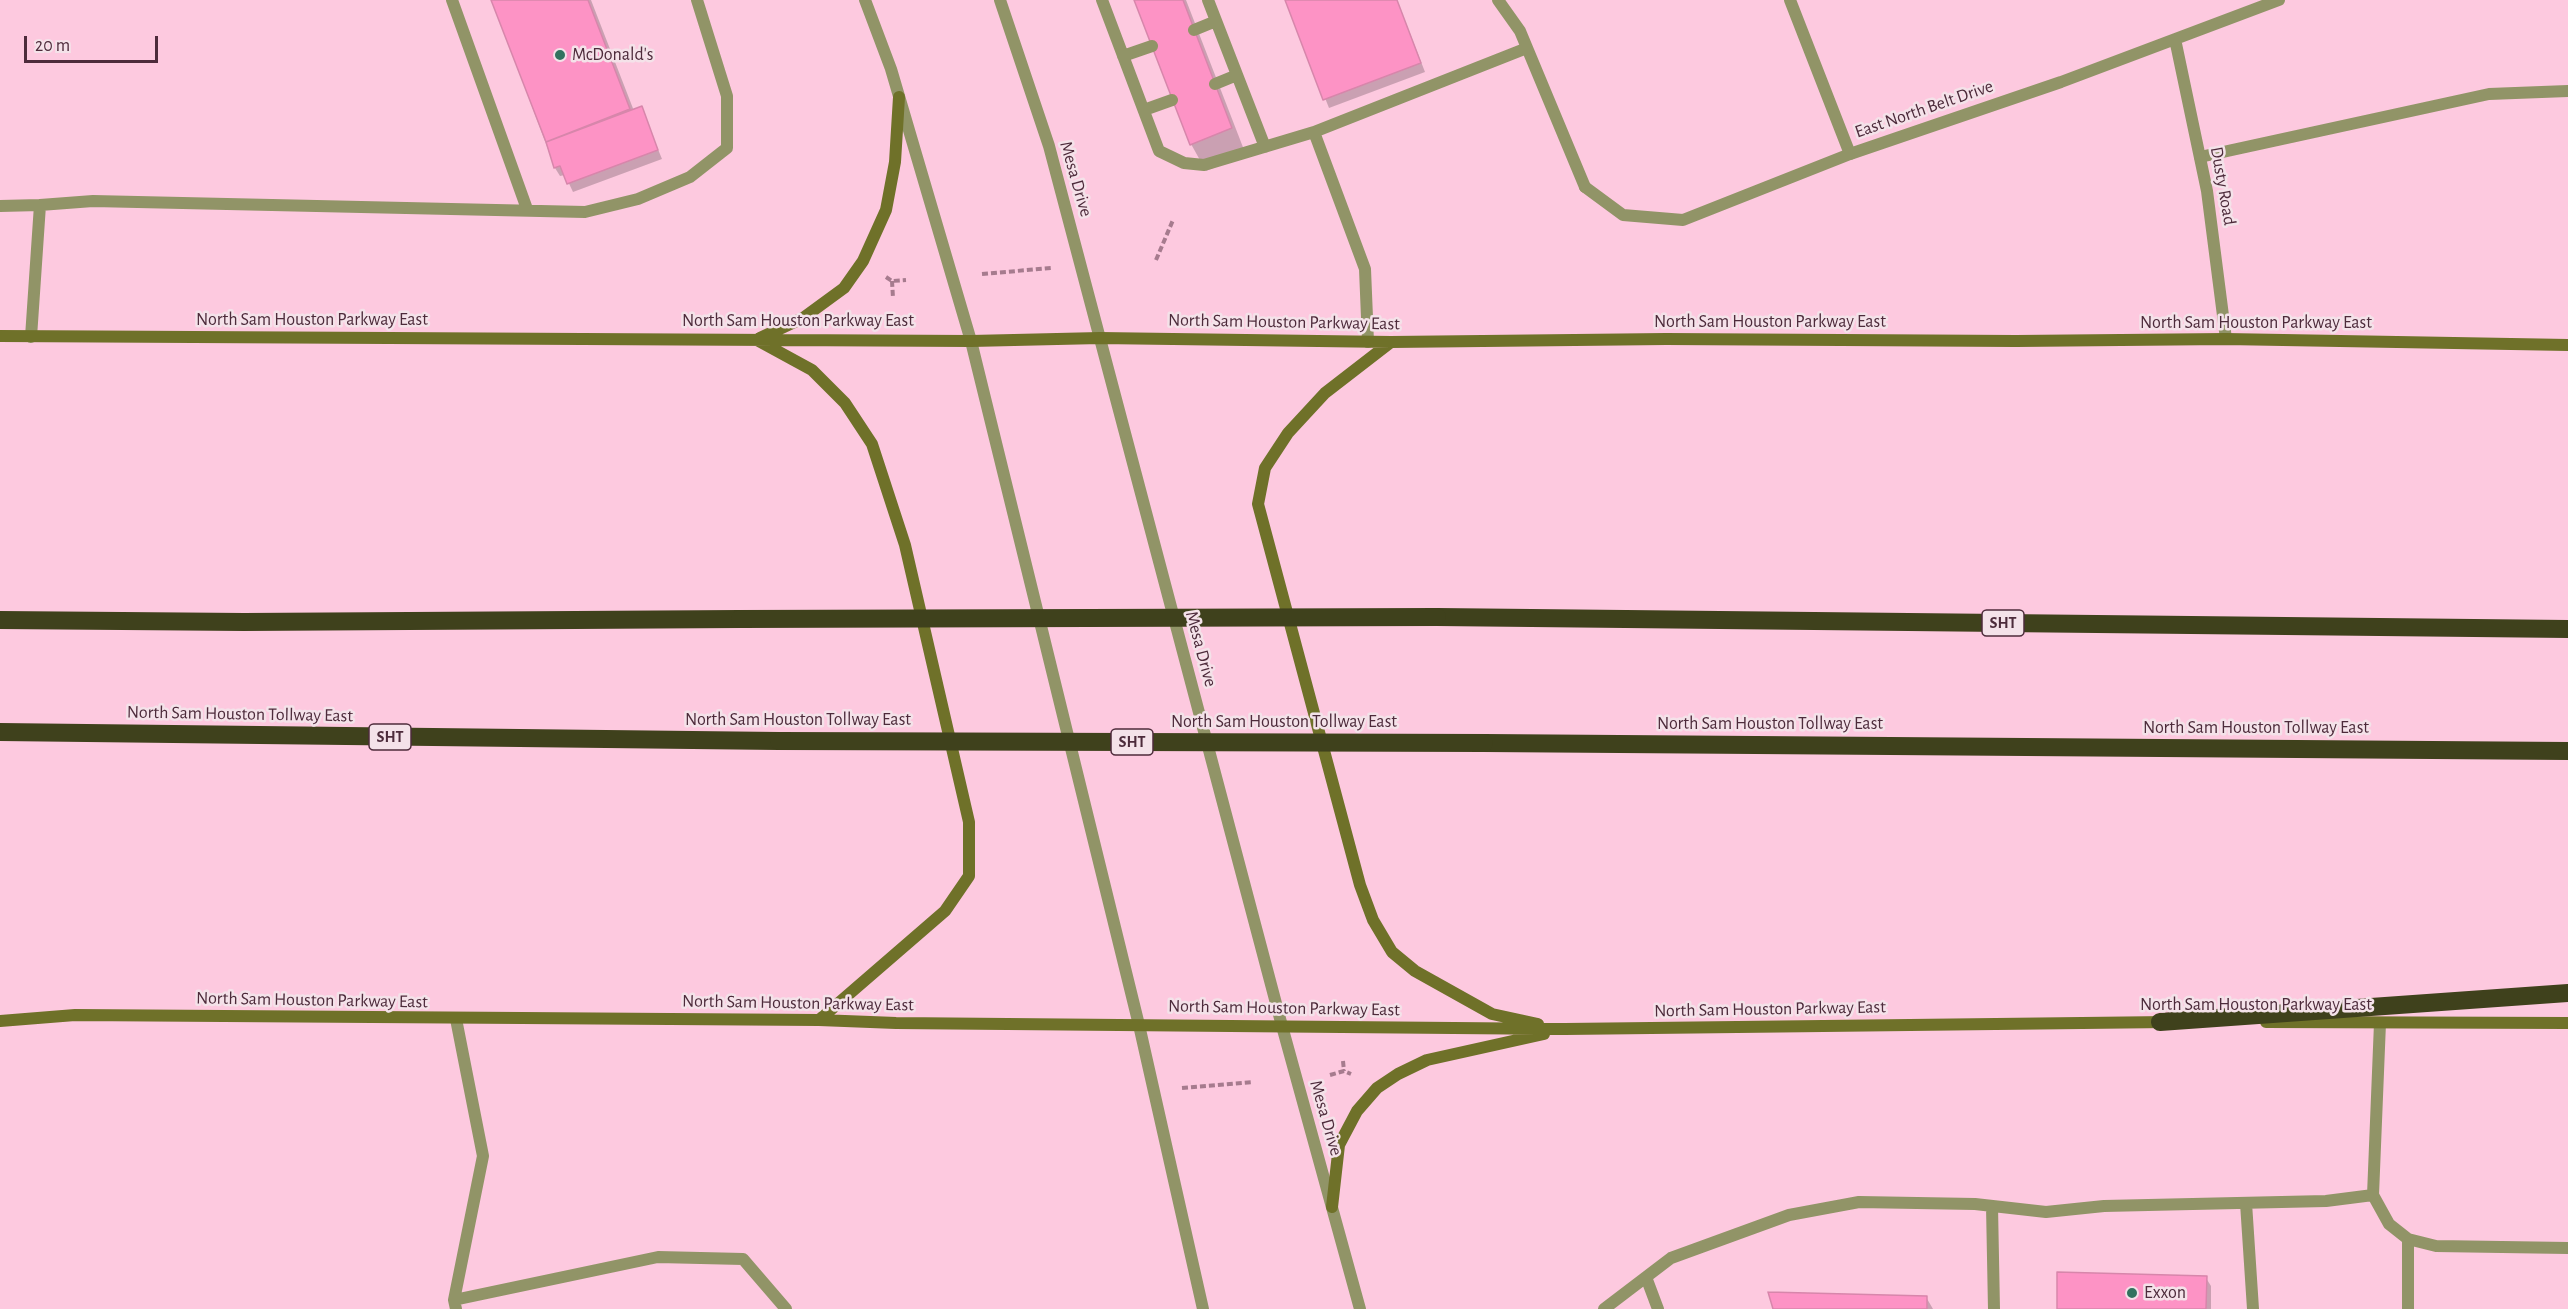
<!DOCTYPE html>
<html>
<head>
<meta charset="utf-8">
<style>
  body { margin:0 }
  #map { position:relative; width:2568px; height:1309px; overflow:hidden; background:#fdc9df; font-family:"Alegreya Sans",sans-serif }
  canvas { display:block }
  .scale { position:absolute; left:24px; top:36px; width:134px; height:27px; box-sizing:border-box; border:3px solid #4d2b3b; border-top:0; padding-left:8px; font-size:18px; line-height:21px; white-space:nowrap; color:#4d2b3b; -webkit-text-stroke:4px #f4e2e9; paint-order:stroke }
</style>
</head>
<body>
<div id="map">
<canvas width="2568" height="1309"></canvas>
<div class="scale">20 m</div>
</div>
<script>
const ctx = document.querySelector('canvas').getContext('2d');
ctx.lineJoin = 'round';
function fill(path, color) { ctx.fillStyle = color; ctx.fill(path, 'evenodd'); }
const poly = rows => new Path2D(rows.map(r => 'M' + r).join(''));
function stroke(path, color, width, dash) { ctx.strokeStyle = color; ctx.lineWidth = width; ctx.lineCap = dash ? 'butt' : 'round'; ctx.setLineDash(dash || []); ctx.stroke(path); }
function write(font, color, halo, rows, align = 'center') {
  ctx.font = font + ' "Alegreya Sans",sans-serif'; ctx.lineWidth = 5; ctx.setLineDash([]); ctx.textBaseline = 'middle'; ctx.strokeStyle = halo; ctx.fillStyle = color; for (const [text, x, y, turn = 0] of rows) {
    ctx.save(); ctx.translate(x, y); ctx.rotate((+turn || 0) * Math.PI / 180); ctx.textAlign = isNaN(turn) ? turn : align; if (halo) ctx.strokeText(text, 0, 0); ctx.fillText(text, 0, 0); ctx.restore();
  }
}
fill(poly([
  [492,0,591,0,634,111,641,108,662,159,573,192,565,175,560,176,555,168],
  [1135,0,1186,0,1246,155,1206,171,1191,144],
  [1286,0,1397,0,1425,72,1329,108],
  [2206,1278,2211,1286,2211,1309,2058,1309],
  [1926,1297,1933,1309,1774,1309]
]), '#0003');
const building = poly([
  [491,0,588,0,630,109,546,142,491,0],
  [1134,0,1183,0,1232,128,1190,145,1134,0],
  [1285,0,1397,0,1421,63,1323,100,1285,0],
  [642,106,658,150,567,184,560,166,554,168,546,142,642,106],
  [2057,1272,2207,1276,2206,1309,2057,1309,2057,1272],
  [1768,1292,1927,1296,1927,1309,1773,1309,1768,1292]
]);
fill(building, '#fd93c5');
stroke(building, '#d786ab', 1.5);
stroke(poly([
  [1156,260,1173,220],
  [982,274,1051,268],
  [886,277,892,281,906,280],
  [892,281,893,298],
  [1343,1061,1344,1071],
  [1330,1075,1344,1071,1351,1074],
  [1182,1088,1253,1082]
]), '#a67b8e', 4, [6, 3]);
stroke(poly([
  [452,0,527,209],
  [1102,0,1159,151,1184,163,1204,165,1314,132,1365,269,1368,342],
  [1208,0,1265,147],
  [1498,0,1520,31,1585,187],
  [1790,0,1850,154],
  [1194,30,1216,21],
  [1123,56,1152,46],
  [1215,84,1237,75],
  [1144,110,1172,100],
  [1314,132,1527,48],
  [2200,157,2489,94,2568,91],
  [0,206,40,205],
  [31,337,40,205,93,201,585,212,638,199,690,177,727,148,727,96,697,0],
  [2373,1195,2389,1224,2408,1239,2436,1246,2568,1248],
  [2246,1203,2253,1309],
  [1992,1206,1994,1309],
  [1646,1277,1658,1309],
  [454,1300,658,1257,743,1259,786,1309],
  [456,1309,454,1300,483,1156,456,1019],
  [1604,1309,1671,1258,1789,1215,1859,1202,1975,1204,2046,1212,2104,1206,2326,1201,2373,1195,2380,1023],
  [2408,1309,2408,1239]
]), '#919467', 12);
stroke(poly([
  [2175,39,2207,191,2226,339],
  [1585,187,1623,215,1683,220,1850,154,2061,82,2279,0]
]), '#919467', 12);
stroke(poly([
  [865,0,891,69,971,341,1139,1025,1203,1309],
  [1000,0,1049,146,1282,1026,1360,1309]
]), '#919467', 12);
stroke(poly([
  [0,336,971,341,1100,338,1391,342,1666,339,2016,341,2226,339,2568,345],
  [760,338,803,318,844,288,863,261,886,210,895,162,899,97],
  [757,340,812,370,845,403,872,444,905,545,969,822,969,876,945,911,819,1020],
  [1391,342,1325,393,1288,433,1265,468,1258,504,1360,885,1373,920,1392,952,1415,971,1492,1014,1538,1024],
  [0,1021,75,1015,819,1020,896,1023,1565,1029,2168,1022],
  [2266,1022,2568,1023],
  [1332,1207,1339,1145,1357,1111,1377,1088,1398,1074,1427,1060,1544,1034]
]), '#6f7129', 12);
stroke(poly([
  [1437,617,2568,629],
  [0,620,244,622,740,619],
  [0,732,779,741],
  [1484,743,2568,751],
  [2160,1022,2568,993]
]), '#3f411c', 18);
stroke(poly([
  [740,619,1437,617],
  [779,741,1484,743]
]), '#3f411c', 18);
for (const [x, y, r, color] of [
  [560,55,6,"#33725f"],
  [2132,1293,6,"#33725f"]
]) { const dot = new Path2D(); dot.arc(x, y, r, 0, 2 * Math.PI); ctx.fillStyle = color; ctx.fill(dot); stroke(dot, '#f4e2e9', 2); }
for (const [x, y, w] of [
  [2003,623,42],
  [390,737,42],
  [1132,742,42]
]) { const box = new Path2D(); box.roundRect(x - w / 2, y - 13, w, 26, 4.5); ctx.fillStyle = '#f4e2e9'; ctx.fill(box); stroke(box, '#4d2b3b', 1.5); }
write('bold 16px', '#4d2b3b', null, [
  ["SHT",2003,623],
  ["SHT",390,737],
  ["SHT",1132,742]
]);
write('18px', '#4d2b3b', '#f4e2e9', [
  ["McDonald's",572,55],
  ["Exxon",2144,1293]
], 'left');
write('18px', '#4d2b3b', '#f4e2e9', [
  ["East North Belt Drive",1924,109,-19],
  ["Mesa Drive",1076,179,74],
  ["Dusty Road",2223,186,80],
  ["North Sam Houston Parkway East",312,320],
  ["North Sam Houston Parkway East",798,321],
  ["North Sam Houston Parkway East",1284,322,1],
  ["North Sam Houston Parkway East",1770,322],
  ["North Sam Houston Parkway East",2256,323],
  ["Mesa Drive",1201,649,75],
  ["North Sam Houston Tollway East",240,714,1],
  ["North Sam Houston Tollway East",798,720],
  ["North Sam Houston Tollway East",1284,722],
  ["North Sam Houston Tollway East",1770,724],
  ["North Sam Houston Tollway East",2256,728],
  ["North Sam Houston Parkway East",312,1000,1],
  ["North Sam Houston Parkway East",798,1003,1],
  ["North Sam Houston Parkway East",2256,1005],
  ["North Sam Houston Parkway East",1284,1008,1],
  ["North Sam Houston Parkway East",1770,1009,-1],
  ["Mesa Drive",1326,1118,74]
]);
</script>
</body>
</html>
